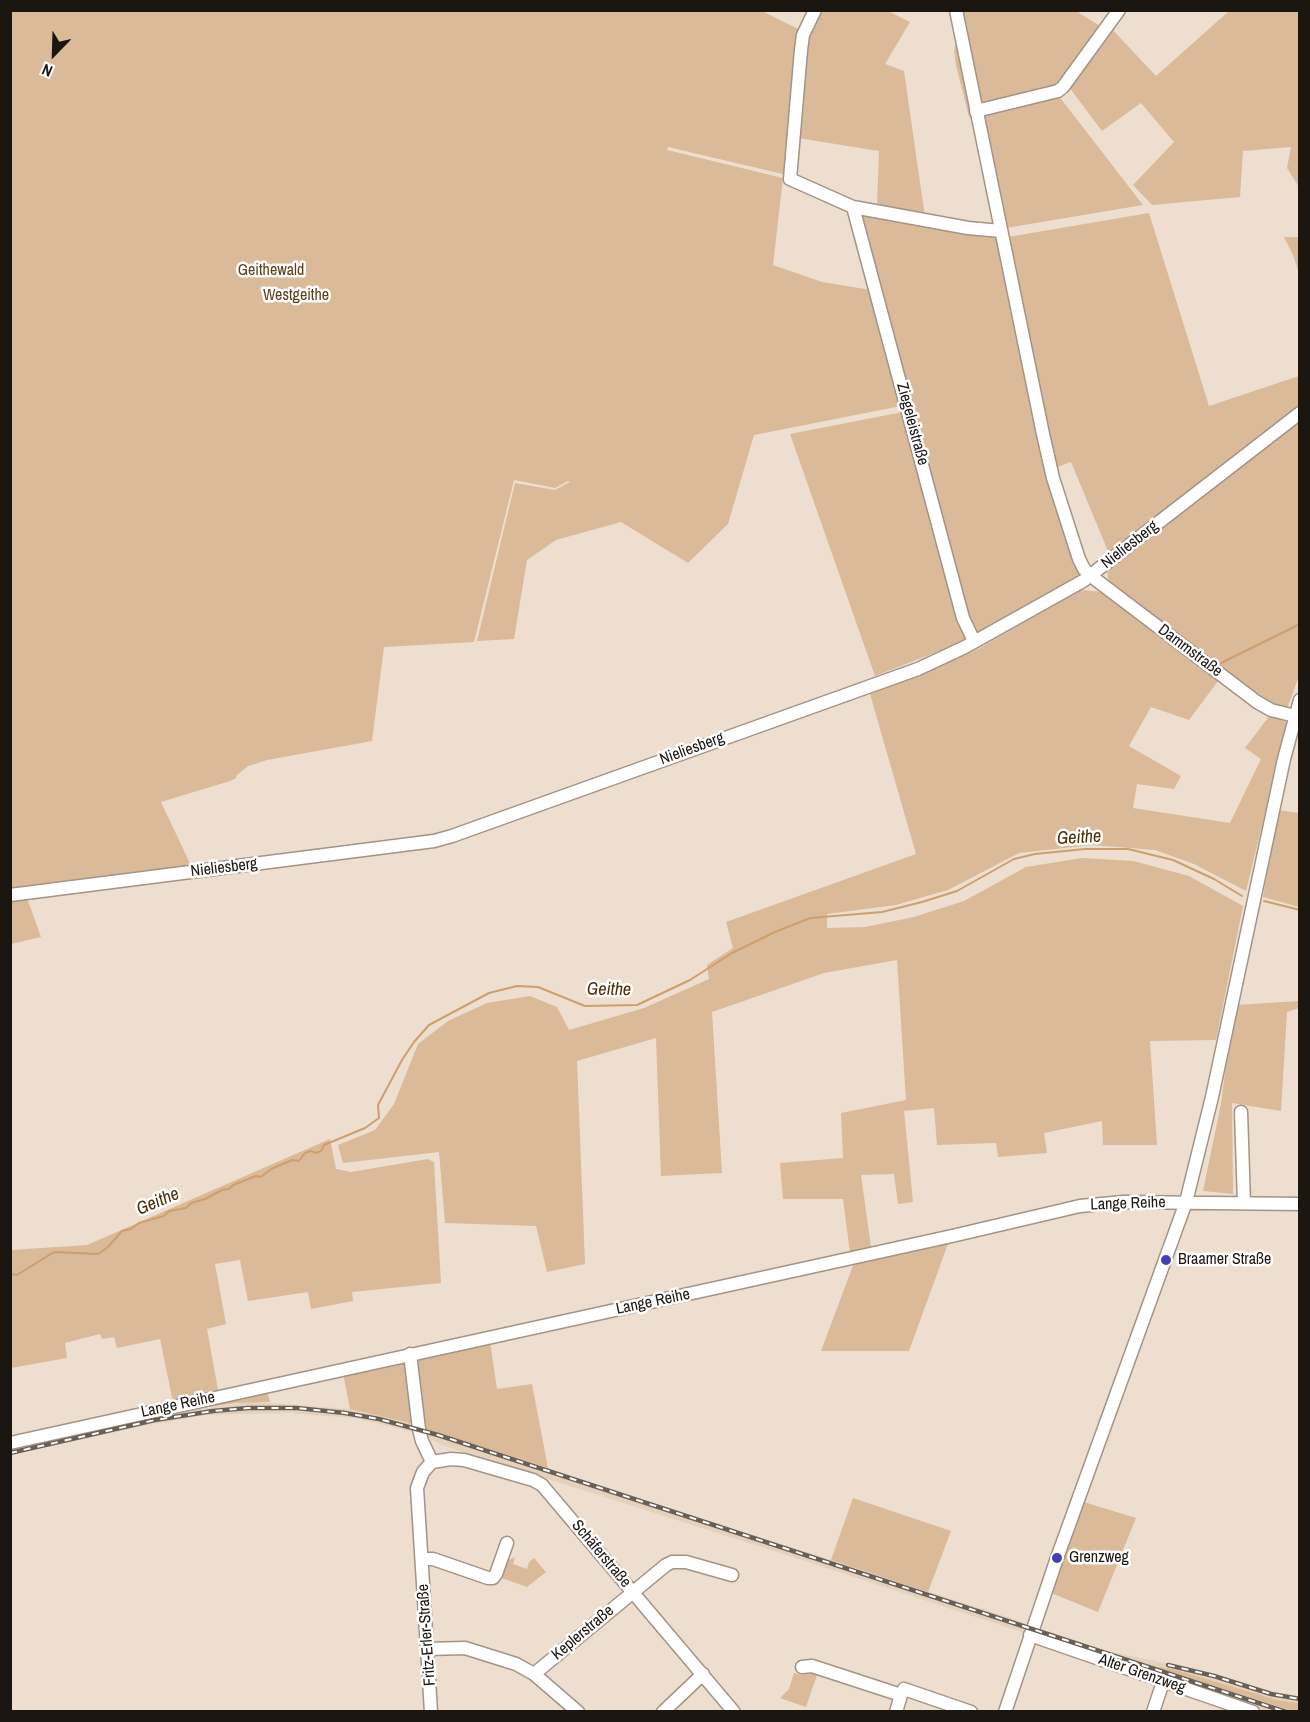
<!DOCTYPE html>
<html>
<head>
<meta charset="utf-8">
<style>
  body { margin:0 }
  #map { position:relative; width:1310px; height:1722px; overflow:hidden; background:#eddecf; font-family:"Archivo Narrow",sans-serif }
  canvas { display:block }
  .frame { position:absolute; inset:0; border:12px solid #1b1610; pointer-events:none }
  .north { position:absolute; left:24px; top:24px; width:60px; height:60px; -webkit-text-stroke:4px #fff; paint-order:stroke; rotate:203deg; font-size:16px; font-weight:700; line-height:24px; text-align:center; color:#1b1610 }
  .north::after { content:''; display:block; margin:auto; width:21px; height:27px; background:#1b1610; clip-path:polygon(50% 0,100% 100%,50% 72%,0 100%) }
</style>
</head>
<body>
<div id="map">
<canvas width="1310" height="1722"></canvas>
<div class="frame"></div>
<div class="north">N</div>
</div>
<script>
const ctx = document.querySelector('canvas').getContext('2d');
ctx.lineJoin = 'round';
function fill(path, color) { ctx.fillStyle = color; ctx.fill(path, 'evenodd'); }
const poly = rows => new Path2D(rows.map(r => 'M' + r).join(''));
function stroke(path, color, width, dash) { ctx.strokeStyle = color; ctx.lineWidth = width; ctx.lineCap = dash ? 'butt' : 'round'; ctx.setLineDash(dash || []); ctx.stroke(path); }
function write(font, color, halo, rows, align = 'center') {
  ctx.font = font + ' "Archivo Narrow",sans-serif'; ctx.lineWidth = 5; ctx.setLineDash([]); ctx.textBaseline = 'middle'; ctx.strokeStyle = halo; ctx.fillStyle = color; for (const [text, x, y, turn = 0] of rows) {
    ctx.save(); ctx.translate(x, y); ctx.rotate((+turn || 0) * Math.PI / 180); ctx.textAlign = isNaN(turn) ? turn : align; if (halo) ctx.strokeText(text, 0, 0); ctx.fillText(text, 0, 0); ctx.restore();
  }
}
fill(poly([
  [253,1402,350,1409,414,1424,413,1432,355,1418,287,1413,205,1415,148,1425,11,1455,10,1447,168,1413],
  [425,1429,1010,1618,1103,1650,1212,1673,1274,1692,1299,1696,1299,1703,1277,1700,1159,1668,1292,1711,1266,1711,1223,1698,799,1559,441,1445,425,1435]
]), '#e5d1bc');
fill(poly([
  [10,11,762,11,800,30,794,55,787,175,668,147,667,150,783,178,773,265,822,282,871,290,901,406,754,435,728,524,688,563,621,522,556,540,527,560,514,639,477,641,515,483,555,490,570,482,568,481,555,488,514,480,474,642,384,647,372,741,267,760,248,766,236,776,236,778,230,781,161,802,194,872,11,896],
  [817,11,888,11,910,22,885,64,904,71,925,217,877,207,879,151,798,138,805,33],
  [958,11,1076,11,1100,26,1056,88,1058,95,1143,205,1006,228,981,114,969,117,956,65,954,51,958,34],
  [1229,11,1299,11,1299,187,1287,168,1291,147,1243,151,1240,197,1152,205,1133,185,1174,142,1141,103,1102,131,1069,87,1109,26,1156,76],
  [858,211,995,235,1046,473,1079,575,991,630,980,633,968,623],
  [1149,213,1209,406,1299,376,1299,407,1274,427,1299,408,1300,673,1287,709,1277,706,1259,697,1109,584,1107,570,1110,556,1071,462,1055,468,1008,237],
  [1284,237,1299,237,1299,273,1293,255],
  [903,412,965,641,875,676,790,434],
  [1080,590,1103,592,1218,681,1189,720,1151,707,1129,746,1181,776,1174,789,1137,784,1133,808,1230,823,1261,759,1245,748,1270,715,1287,723,1246,891,1194,864,1155,850,1092,845,1019,853,948,890,896,905,827,914,827,928,865,927,914,917,964,901,1026,867,1082,858,1133,861,1189,876,1243,906,1216,1040,1150,1041,1157,1145,1103,1145,1102,1121,1044,1133,1047,1153,998,1157,996,1143,937,1145,934,1108,904,1111,913,1202,898,1204,894,1174,861,1175,871,1247,850,1253,843,1199,783,1199,780,1163,843,1158,841,1113,906,1100,897,960,824,973,712,1012,722,1173,661,1176,656,1038,577,1061,585,1264,547,1272,536,1226,445,1223,439,1152,343,1163,338,1145,375,1130,394,1104,418,1044,448,1021,487,1003,530,996,557,1007,569,1030,644,1008,709,979,707,965,733,948,726,922,916,854,870,694,978,649],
  [1278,810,1299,813,1299,907,1263,897],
  [27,898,41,937,11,944,10,900],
  [1299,1001,1299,1008,1287,1012,1281,1111,1232,1103,1233,1194,1203,1191,1221,1104,1232,1017,1236,1005],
  [330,1139,336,1169,351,1172,428,1159,434,1162,441,1283,352,1292,353,1301,311,1309,308,1292,248,1301,240,1260,215,1264,226,1324,207,1329,218,1390,173,1402,160,1339,117,1348,114,1337,102,1339,100,1334,65,1343,67,1358,11,1368,11,1250,87,1245],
  [949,1241,909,1351,821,1351,854,1263],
  [490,1342,497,1389,532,1384,548,1468,425,1429,418,1362,421,1358],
  [402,1361,405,1363,414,1424,350,1409,343,1373],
  [267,1390,270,1402,236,1403,168,1413],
  [853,1498,951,1531,928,1592,831,1560],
  [1084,1502,1136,1518,1098,1612,1051,1593],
  [515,1557,513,1564,527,1569,529,1562,534,1558,546,1572,527,1587,499,1577,503,1563],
  [1152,1666,1176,1670,1277,1700,1299,1703,1299,1711,1292,1711],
  [811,1671,818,1672,806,1707,780,1698,789,1689,794,1673,802,1675]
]), '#daba99');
stroke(poly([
  [1219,664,1300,624],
  [1264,901,1300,910],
  [10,1274,17,1275,54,1252,98,1254,107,1248,122,1231,131,1229,139,1223,164,1216,169,1211,186,1208,191,1203,205,1199,222,1190,229,1189,233,1185,256,1176,261,1177,271,1169,292,1160,299,1161,305,1153,311,1151,316,1153,321,1151,324,1145,365,1128,379,1118,378,1105,402,1060,414,1042,429,1025,489,993,517,986,538,987,585,1006,637,1005,690,980,732,953,775,932,810,918,882,912,922,902,957,891,1014,859,1035,854,1085,849,1128,849,1173,860,1214,879,1242,896]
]), '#ce9f6d', 2);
const minor = poly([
  [815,10,803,35,801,50,790,179,853,207,968,228,1001,231],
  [956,10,1043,434,1053,478,1079,559,1084,569,1091,576,1257,702,1271,710,1295,716],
  [976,111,1058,91,1063,87,1119,10],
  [853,207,963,618,974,641],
  [10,895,434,841,452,836,918,669,965,647,1083,581,1300,413],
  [1241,1112,1244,1203],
  [410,1354,419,1429,422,1441,432,1462,423,1472,417,1488,431,1712],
  [10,1443,952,1236,1080,1206,1124,1202,1300,1204],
  [432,1462,451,1459,464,1460,533,1480,542,1485,734,1712],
  [422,1559,433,1559,488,1578,493,1578,496,1574,507,1543],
  [1030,1635,1253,1712],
  [427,1649,465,1648,516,1664,534,1674,578,1712],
  [802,1667,812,1666,901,1695,904,1689,971,1712],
  [534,1674,666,1565,672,1562,686,1562,732,1575],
  [663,1712,703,1674],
  [896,1712,901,1695],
  [1005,1712,1057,1558,1186,1202,1212,1097,1284,759,1300,700],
  [1153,1712,1163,1682]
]);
stroke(minor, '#a29486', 15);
stroke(minor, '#fff', 12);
const rail = poly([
  [10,1453,155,1420,213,1411,248,1408,297,1408,345,1413,379,1419,438,1435,1286,1712],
  [1168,1665,1214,1676,1271,1694,1300,1699]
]);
stroke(rail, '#685f56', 4.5);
stroke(rail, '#fff', 2, [7]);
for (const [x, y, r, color] of [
  [1166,1260,6,"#4340b6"],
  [1057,1558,6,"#4340b6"]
]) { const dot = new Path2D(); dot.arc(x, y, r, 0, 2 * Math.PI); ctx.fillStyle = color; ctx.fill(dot); stroke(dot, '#fff', 2); }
write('16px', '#5e3e17', '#fff', [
  ["Geithewald",271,271],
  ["Westgeithe",296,296]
]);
write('16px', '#1b1610', '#fff', [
  ["Ziegeleistraße",912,424,75],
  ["Nieliesberg",1130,545,-38],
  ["Dammstraße",1190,651,37],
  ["Nieliesberg",692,749,-20],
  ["Nieliesberg",224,868,-7],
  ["Lange Reihe",1128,1204,-2],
  ["Lange Reihe",653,1302,-12],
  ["Lange Reihe",178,1405,-12],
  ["Schäferstraße",601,1554,50],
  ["Keplerstraße",583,1633,-40],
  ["Fritz-Erler-Straße",427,1635,-94],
  ["Alter Grenzweg",1142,1674,19]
]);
write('16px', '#1b1610', '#fff', [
  ["Braamer Straße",1178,1260],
  ["Grenzweg",1069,1558]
], 'left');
write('italic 18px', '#4d2e04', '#fff', [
  ["Geithe",1079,838,-3],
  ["Geithe",609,990,1],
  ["Geithe",158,1202,-23]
]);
</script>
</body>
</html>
